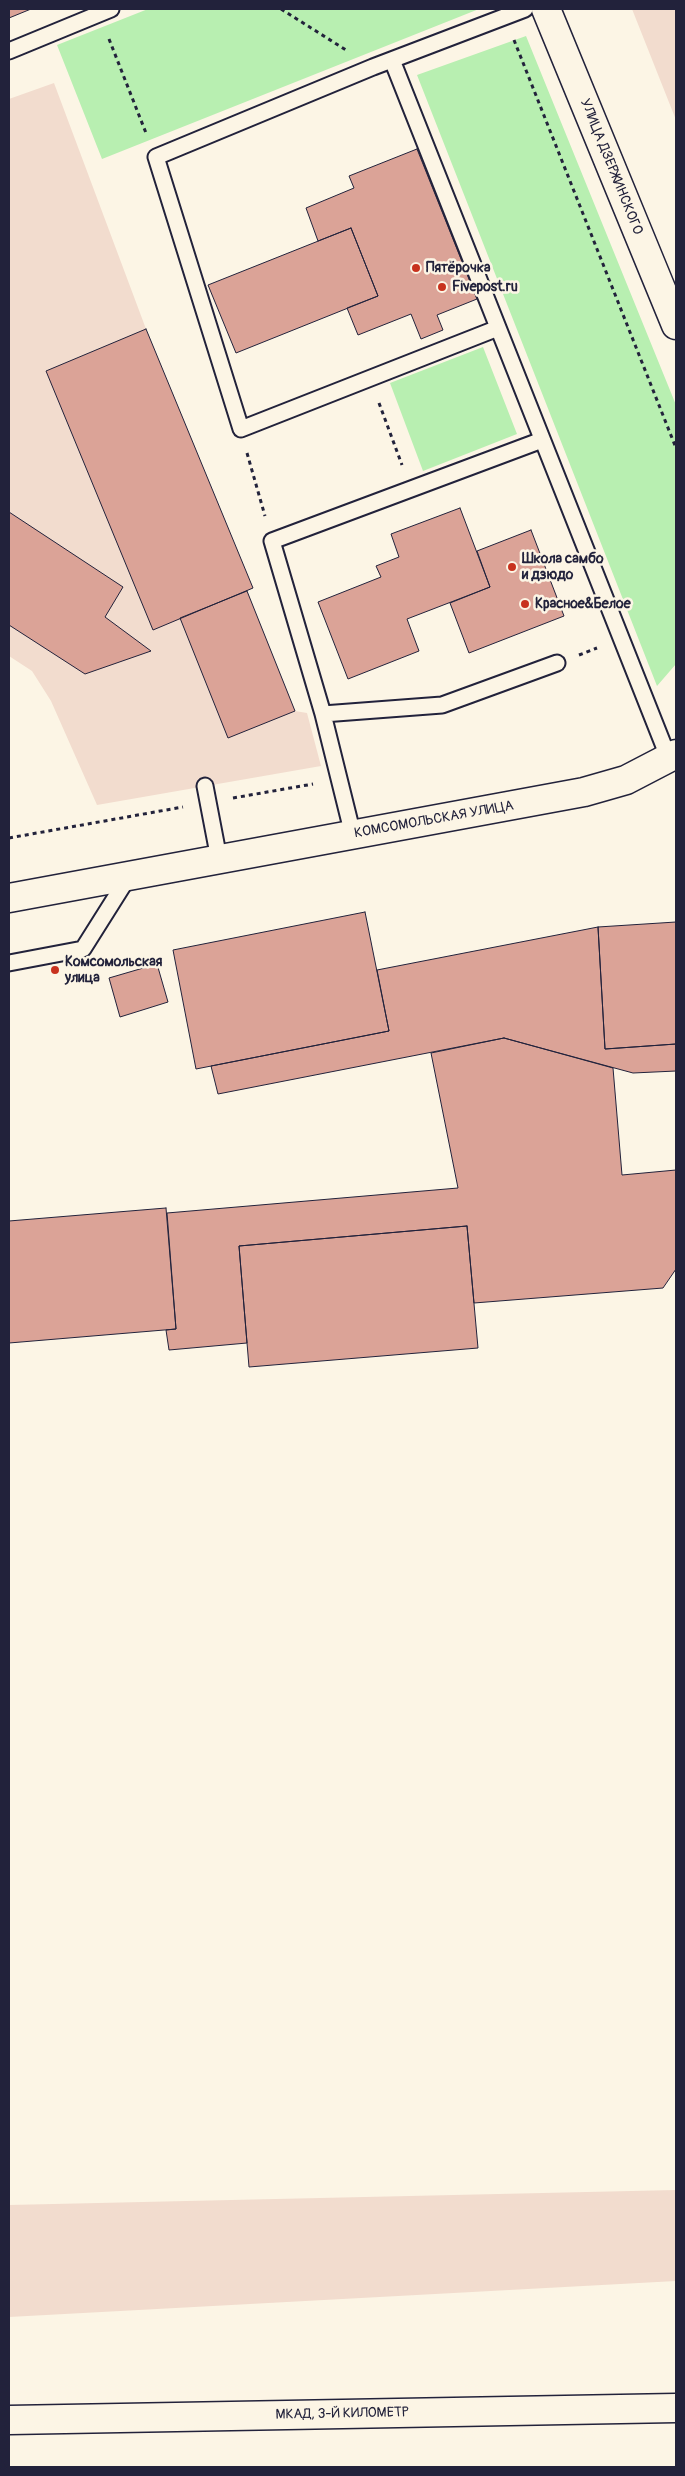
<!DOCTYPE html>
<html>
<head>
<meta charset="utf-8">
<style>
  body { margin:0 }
  #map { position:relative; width:685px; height:2476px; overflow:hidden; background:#fcf5e5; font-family:Pangolin,sans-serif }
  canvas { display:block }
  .frame { position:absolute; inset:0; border:10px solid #22223b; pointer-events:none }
</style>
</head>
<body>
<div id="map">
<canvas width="685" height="2476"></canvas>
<div class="frame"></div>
</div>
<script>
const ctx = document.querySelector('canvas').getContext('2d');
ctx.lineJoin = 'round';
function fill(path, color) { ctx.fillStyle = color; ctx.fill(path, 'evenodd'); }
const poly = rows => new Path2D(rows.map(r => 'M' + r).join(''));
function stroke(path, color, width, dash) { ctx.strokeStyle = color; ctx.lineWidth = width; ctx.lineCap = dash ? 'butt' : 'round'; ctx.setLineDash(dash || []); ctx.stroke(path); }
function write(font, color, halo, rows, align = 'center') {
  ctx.font = font + ' Pangolin,sans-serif'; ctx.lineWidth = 5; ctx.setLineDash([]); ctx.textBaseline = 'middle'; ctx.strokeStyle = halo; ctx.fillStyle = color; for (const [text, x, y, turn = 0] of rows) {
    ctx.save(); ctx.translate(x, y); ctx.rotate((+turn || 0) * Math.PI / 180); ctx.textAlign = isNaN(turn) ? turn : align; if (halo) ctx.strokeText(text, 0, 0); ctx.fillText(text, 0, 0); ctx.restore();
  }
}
fill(poly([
  [632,9,676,9,676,120],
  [54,83,146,329,253,588,247,591,295,711,307,713,321,766,97,805,51,701,32,671,9,656,9,99],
  [676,2190,676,2281,9,2317,9,2205]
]), '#f2dcce');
fill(poly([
  [148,9,479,9,102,159,57,45],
  [526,36,676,405,676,664,657,686,417,75],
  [483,347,517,434,423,471,390,383]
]), '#b8efb1');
const building = poly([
  [9,9,31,9,9,18,9,9],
  [417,149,477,299,437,315,443,330,421,339,411,314,358,335,347,308,378,296,351,228,318,241,306,208,354,188,349,176,417,149],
  [351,228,378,296,236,353,208,285,351,228],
  [146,329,253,588,153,630,46,371,146,329],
  [460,508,490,587,407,619,419,651,348,679,318,602,381,577,376,566,399,557,391,534,460,508],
  [9,512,123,587,105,617,151,651,85,674,9,625,9,512],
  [531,530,564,616,469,653,450,603,490,587,477,551,531,530],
  [247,591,295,711,228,738,180,618,247,591],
  [365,912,389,1031,196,1069,173,950,365,912],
  [676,922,676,1044,605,1049,598,927,676,922],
  [598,927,605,1049,676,1044,676,1071,633,1073,504,1038,218,1094,211,1066,389,1031,377,970,598,927],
  [157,964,168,1002,120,1017,109,978,157,964],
  [504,1038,613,1068,622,1175,676,1170,676,1269,663,1288,474,1303,467,1226,239,1246,247,1343,169,1350,166,1330,176,1329,167,1213,458,1188,431,1053,504,1038],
  [166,1208,176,1329,9,1343,9,1221,166,1208],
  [467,1226,478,1348,249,1367,239,1246,467,1226]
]);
fill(building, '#dba397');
stroke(building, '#22223b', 1);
const service = poly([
  [9,51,111,9],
  [392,60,669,759],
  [498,328,241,429,156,157,373,67,525,9],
  [323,714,442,705,557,663],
  [205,786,219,859],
  [353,835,323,714,272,541,542,440],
  [9,963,83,949,129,876]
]);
const minor = poly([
  [546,9,676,325],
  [9,898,584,792,626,780,676,754]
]);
const trunk = poly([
  [9,2420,676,2408]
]);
stroke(service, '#22223b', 19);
stroke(minor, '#22223b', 31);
stroke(trunk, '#22223b', 31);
stroke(poly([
  [281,9,346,50],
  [109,39,146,133],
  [514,40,676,448],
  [379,403,402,465],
  [247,453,265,516],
  [579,655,597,648],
  [233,798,313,784],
  [9,838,183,807]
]), '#22223b', 3, [4, 4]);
stroke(service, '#fcf5e5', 15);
stroke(minor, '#fcf5e5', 28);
stroke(trunk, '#fcf5e5', 28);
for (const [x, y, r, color] of [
  [416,268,5,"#c8321e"],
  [442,287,5,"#c8321e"],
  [512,567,5,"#c8321e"],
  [525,604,5,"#c8321e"],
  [55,970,5,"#c8321e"]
]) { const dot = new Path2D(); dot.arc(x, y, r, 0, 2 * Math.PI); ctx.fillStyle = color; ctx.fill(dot); stroke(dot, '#fcf5e5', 2); }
write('14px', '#22223b', '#fcf5e5', [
  ["УЛИЦА ДЗЕРЖИНСКОГО",611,167,68],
  ["КОМСОМОЛЬСКАЯ УЛИЦА",434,820,-10],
  ["МКАД, 3-Й КИЛОМЕТР",342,2414,-1]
]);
write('bold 14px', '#22223b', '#fcf5e5', [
  ["Пятёрочка",426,268],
  ["Fivepost.ru",452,287],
  ["Школа самбо",522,559],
  ["и дзюдо",522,575],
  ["Красное&Белое",535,604],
  ["Комсомольская",65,962],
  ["улица",65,978]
], 'left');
</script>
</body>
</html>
